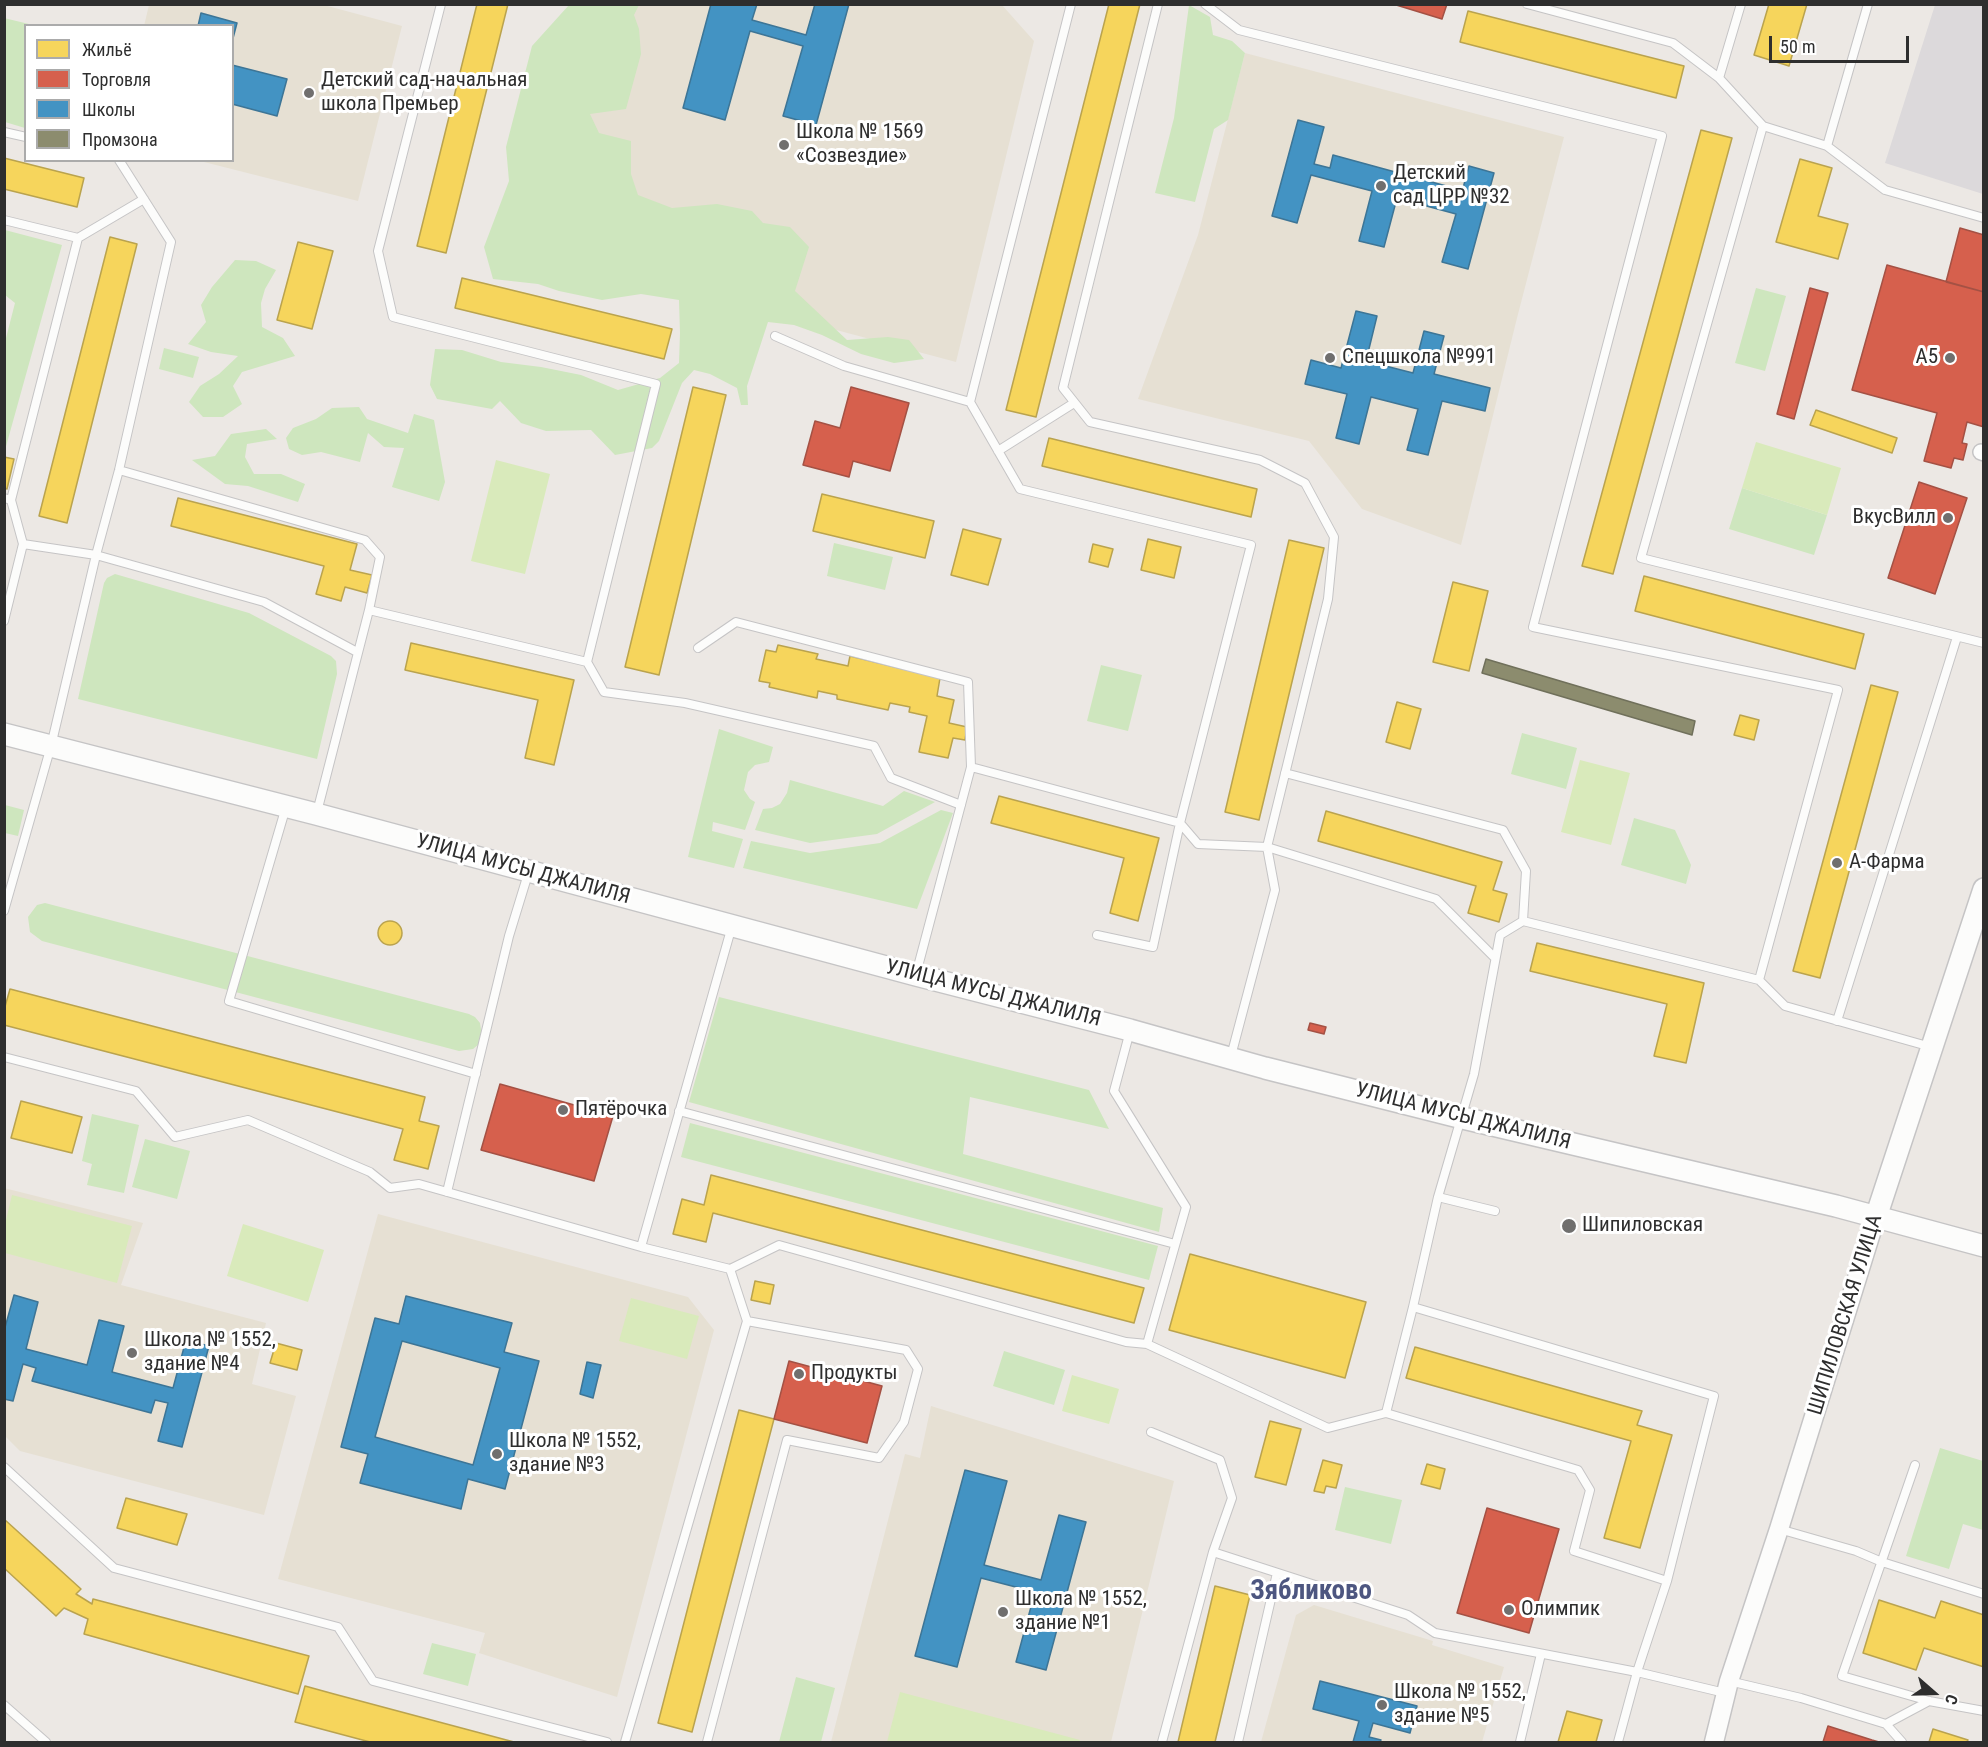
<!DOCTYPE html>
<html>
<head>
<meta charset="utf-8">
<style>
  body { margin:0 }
  #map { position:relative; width:1988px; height:1747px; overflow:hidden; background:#ece8e4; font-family:"Roboto Condensed",sans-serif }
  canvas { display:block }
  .frame { position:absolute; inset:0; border:6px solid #2e2e2e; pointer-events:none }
  .legend { position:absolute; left:24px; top:24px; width:210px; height:138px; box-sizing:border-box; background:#fff; border:2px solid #ababab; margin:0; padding:8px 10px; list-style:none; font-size:18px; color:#2e2e2e }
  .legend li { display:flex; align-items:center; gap:12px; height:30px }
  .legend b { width:30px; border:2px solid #ababab }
  .north { position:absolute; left:1904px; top:1663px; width:60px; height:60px; -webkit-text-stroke:4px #fff; paint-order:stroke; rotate:110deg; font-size:16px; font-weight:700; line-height:24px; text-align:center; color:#2e2e2e }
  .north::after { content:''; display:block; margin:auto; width:21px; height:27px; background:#2e2e2e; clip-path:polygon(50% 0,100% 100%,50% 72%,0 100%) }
  .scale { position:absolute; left:1769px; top:36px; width:140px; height:27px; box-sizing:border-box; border:3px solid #2e2e2e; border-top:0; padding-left:8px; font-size:18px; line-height:21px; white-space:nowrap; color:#2e2e2e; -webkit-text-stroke:4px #fff; paint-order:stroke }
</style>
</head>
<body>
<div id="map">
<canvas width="1988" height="1747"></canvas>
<div class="frame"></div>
<ul class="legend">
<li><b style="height:16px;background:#f6d55c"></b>Жильё</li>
<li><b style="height:16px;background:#d6604d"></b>Торговля</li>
<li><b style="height:16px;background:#4393c3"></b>Школы</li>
<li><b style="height:16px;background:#8c8c6e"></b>Промзона</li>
</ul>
<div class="north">С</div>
<div class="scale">50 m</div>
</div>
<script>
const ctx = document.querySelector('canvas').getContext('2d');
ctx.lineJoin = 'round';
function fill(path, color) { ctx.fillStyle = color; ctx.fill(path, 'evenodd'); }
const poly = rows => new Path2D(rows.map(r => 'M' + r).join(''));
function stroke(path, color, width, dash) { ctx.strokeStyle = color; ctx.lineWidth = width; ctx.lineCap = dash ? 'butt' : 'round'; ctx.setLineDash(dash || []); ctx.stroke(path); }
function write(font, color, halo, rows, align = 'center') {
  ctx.font = font + ' "Roboto Condensed",sans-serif'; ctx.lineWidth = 6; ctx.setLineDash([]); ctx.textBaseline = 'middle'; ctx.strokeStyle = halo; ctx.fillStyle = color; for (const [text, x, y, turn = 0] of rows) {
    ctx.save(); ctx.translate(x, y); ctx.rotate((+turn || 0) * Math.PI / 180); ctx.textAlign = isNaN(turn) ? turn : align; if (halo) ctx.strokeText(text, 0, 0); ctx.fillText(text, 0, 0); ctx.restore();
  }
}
fill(poly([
  [1935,5,1983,5,1983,194,1885,163]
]), '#dcd9db');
fill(poly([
  [320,4,402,26,358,201,200,161,232,160,232,26,144,26,149,5],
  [595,5,1002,5,1034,41,956,362,533,249],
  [1245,53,1564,137,1517,318,1461,545,1362,509,1309,441,1138,399,1198,235],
  [4,1188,143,1223,121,1285,266,1323,252,1384,296,1396,264,1515,20,1451,5,1436],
  [378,1214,688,1297,714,1330,617,1697,479,1653,485,1633,278,1579],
  [931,1406,1174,1481,1111,1742,831,1742,905,1454,920,1458],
  [1314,1605,1433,1641,1432,1645,1504,1667,1482,1742,1261,1742,1296,1615]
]), '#e6e0d3');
fill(poly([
  [569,5,639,5,634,15,639,29,641,54,626,109,590,114,599,133,631,141,631,174,638,195,672,208,717,204,752,211,763,223,790,227,809,247,795,291,847,340,888,337,909,340,924,359,894,363,861,354,822,335,794,325,768,322,747,386,748,405,741,405,737,388,710,374,694,370,682,383,659,441,652,448,615,455,591,430,546,431,521,423,500,401,492,409,437,399,430,385,435,349,462,350,501,362,541,367,581,375,618,390,660,378,679,363,680,333,679,300,641,294,602,300,559,291,538,284,493,279,484,247,509,181,506,147,532,46],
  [1189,5,1210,17,1213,35,1232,41,1245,53,1228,120,1214,129,1195,202,1155,193,1174,118],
  [4,18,33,25,26,26,25,128,5,122],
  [5,230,62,245,5,450,5,342,15,303,5,295],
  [235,260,256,261,276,270,265,289,261,303,262,327,283,338,295,356,242,372,233,386,242,404,223,417,203,417,189,402,200,386,219,374,238,356,211,352,188,344,206,322,201,305,212,287],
  [1756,288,1786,296,1765,371,1735,363],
  [164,348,199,357,193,378,159,369],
  [359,407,367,419,408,433,414,414,434,420,445,482,439,501,392,487,404,448,384,447,368,433,360,462,321,452,302,455,289,449,286,438,293,428,316,419,332,408],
  [266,429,277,439,247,444,245,457,254,474,281,474,305,484,298,502,248,486,225,484,192,460,215,456,231,434],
  [1742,488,1827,515,1814,555,1729,529],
  [834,543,893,557,885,590,827,576],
  [115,574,249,613,331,656,336,661,337,674,317,759,78,699,104,583,107,578],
  [1101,665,1142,675,1128,731,1087,721],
  [719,729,773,747,769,762,755,765,748,772,744,790,750,799,755,802,745,830,713,822,712,831,743,839,734,868,688,857],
  [1522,733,1577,748,1566,789,1511,774],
  [790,780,883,806,904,791,935,802,877,834,810,843,755,830,763,809,772,808,780,804,787,793],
  [5,805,24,810,18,836,5,833],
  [941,810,953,813,917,909,743,868,751,841,810,853,880,843],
  [1634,818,1675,830,1691,865,1686,884,1621,865],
  [45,903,469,1014,475,1017,480,1023,482,1037,479,1044,473,1049,459,1051,42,941,30,932,28,917,37,905],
  [719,997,1089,1090,1109,1129,970,1097,963,1154,1163,1208,1159,1232,689,1102],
  [92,1114,139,1125,124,1193,87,1185,92,1164,82,1161],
  [690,1123,1158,1246,1149,1280,681,1157],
  [145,1139,190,1151,177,1199,132,1187],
  [1004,1351,1065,1370,1054,1405,993,1386],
  [1940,1448,1983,1461,1983,1530,1963,1524,1949,1569,1906,1556],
  [1345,1487,1402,1500,1391,1544,1335,1530],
  [432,1643,476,1654,468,1686,423,1674],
  [796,1677,835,1688,821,1742,779,1742]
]), '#cee6be');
fill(poly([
  [1756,442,1841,468,1827,515,1742,488],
  [496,460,550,474,525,574,471,561],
  [1580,760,1630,773,1611,845,1561,832],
  [12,1195,132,1226,117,1283,5,1253,5,1224],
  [243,1224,324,1250,308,1302,227,1276],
  [631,1298,699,1316,687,1359,619,1341],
  [1072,1375,1119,1389,1109,1424,1062,1411],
  [900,1692,1080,1740,1079,1742,887,1742]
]), '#d9eabb');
const homes = poly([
  [477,4,508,4,446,253,417,246,477,4],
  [1109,4,1140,4,1036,417,1006,410,1109,4],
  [1769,4,1807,4,1789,66,1754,55,1769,4],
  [1468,11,1684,66,1676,98,1460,42,1468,11],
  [1701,130,1732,138,1613,574,1582,566,1701,130],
  [4,158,84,178,77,207,4,189,4,158],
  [1800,159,1832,168,1818,216,1848,224,1838,259,1776,242,1800,159],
  [110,237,137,244,67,523,39,516,110,237],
  [298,242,333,251,312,329,277,320,298,242],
  [462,278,672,329,664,359,455,308,462,278],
  [693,387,726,395,659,675,625,667,693,387],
  [1816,410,1897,438,1892,453,1810,425,1816,410],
  [1049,438,1257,489,1251,517,1042,466,1049,438],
  [4,457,14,459,7,489,4,488,4,457],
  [822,494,934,521,925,558,813,531,822,494],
  [178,498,357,544,350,570,372,575,367,593,345,587,341,601,316,594,324,566,171,526,178,498],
  [963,529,1001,539,988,585,951,575,963,529],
  [1148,539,1181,547,1174,578,1141,570,1148,539],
  [1289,540,1324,548,1259,820,1225,812,1289,540],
  [1093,544,1113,549,1108,567,1089,562,1093,544],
  [1644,576,1864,634,1855,669,1635,611,1644,576],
  [1453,582,1488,591,1469,671,1433,662,1453,582],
  [411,643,574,680,554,765,525,758,538,700,405,670,411,643],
  [778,645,818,654,816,659,848,666,850,656,940,678,937,696,954,700,949,723,967,727,965,740,953,738,948,758,919,752,927,716,909,712,910,707,890,703,888,710,837,699,837,695,818,691,817,698,769,687,770,683,759,681,766,650,776,652,778,645],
  [1871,685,1898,692,1820,978,1793,971,1871,685],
  [1397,702,1421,709,1410,749,1386,742,1397,702],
  [1740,715,1759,720,1754,740,1734,735,1740,715],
  [999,796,1159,838,1138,921,1110,913,1124,858,991,823,999,796],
  [1326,811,1502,862,1493,890,1507,894,1499,922,1468,913,1476,886,1318,841,1326,811],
  '378 933a12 12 0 1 1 24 0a12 12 0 1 1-24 0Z',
  [1537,943,1704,983,1686,1063,1654,1056,1667,1004,1530,971,1537,943],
  [10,989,425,1097,419,1121,439,1126,428,1169,394,1160,403,1129,4,1025,4,1010,10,989],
  [21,1101,82,1117,72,1153,11,1138,21,1101],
  [711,1175,1144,1288,1134,1323,713,1213,706,1242,673,1234,682,1199,704,1205,711,1175],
  [1190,1254,1366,1302,1345,1378,1169,1330,1190,1254],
  [755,1281,774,1285,770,1304,751,1300,755,1281],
  [276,1343,302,1350,297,1370,270,1363,276,1343],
  [1415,1347,1642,1411,1637,1425,1672,1435,1640,1548,1604,1538,1631,1441,1406,1378,1415,1347],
  [739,1410,774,1419,692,1732,658,1723,739,1410],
  [1270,1421,1301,1429,1286,1485,1255,1477,1270,1421],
  [1323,1460,1342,1465,1336,1488,1326,1486,1324,1493,1314,1491,1323,1460],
  [1427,1464,1445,1469,1440,1489,1421,1484,1427,1464],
  [126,1498,187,1514,177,1545,117,1528,126,1498],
  [4,1519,81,1589,76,1594,92,1604,93,1599,309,1656,298,1694,84,1634,88,1619,64,1608,56,1616,4,1568,4,1519],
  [1215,1586,1250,1595,1215,1742,1178,1742,1215,1586],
  [1879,1600,1935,1618,1941,1601,1984,1615,1984,1667,1924,1648,1916,1670,1863,1653,1879,1600],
  [305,1686,334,1694,514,1742,370,1742,295,1722,305,1686],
  [1567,1711,1602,1720,1596,1742,1558,1742,1567,1711],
  [1933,1729,1968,1740,1967,1742,1929,1742,1933,1729]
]);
fill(homes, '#f6d55c');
stroke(homes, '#baa34e', 1.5);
const shops = poly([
  [1393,4,1447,4,1442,19,1393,4],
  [1960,228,1984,235,1984,292,1946,282,1960,228],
  [1887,265,1984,292,1984,427,1967,422,1962,443,1967,444,1963,460,1954,458,1951,468,1924,461,1937,413,1852,390,1887,265],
  [1810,288,1828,293,1794,419,1777,414,1810,288],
  [851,387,909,403,890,471,853,461,849,477,803,465,815,421,840,428,851,387],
  [1919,482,1967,498,1935,594,1888,578,1919,482],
  [1310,1023,1326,1027,1324,1034,1308,1030,1310,1023],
  [500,1084,613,1116,594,1181,481,1150,500,1084],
  [789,1361,882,1386,867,1443,774,1419,789,1361],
  [1487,1508,1559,1529,1529,1633,1457,1613,1487,1508],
  [1828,1726,1872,1740,1879,1742,1823,1742,1828,1726]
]);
fill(shops, '#d6604d');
stroke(shops, '#a45144', 1.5);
const schools = poly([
  [711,4,757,4,752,20,806,35,815,4,849,4,816,125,783,116,803,46,750,31,725,120,683,108,711,4],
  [201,13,237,23,232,42,232,26,198,26,201,13],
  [232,65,287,79,277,116,232,104,232,65],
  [1298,120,1324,127,1314,164,1330,168,1333,155,1450,187,1446,199,1459,203,1469,166,1494,173,1468,269,1442,262,1456,214,1397,198,1384,247,1359,241,1372,191,1311,175,1297,223,1272,216,1298,120],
  [1356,311,1377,316,1366,361,1413,373,1424,331,1444,336,1434,374,1490,388,1485,411,1442,401,1428,455,1407,450,1418,409,1371,397,1359,444,1336,438,1347,394,1305,384,1311,360,1341,368,1356,311],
  [14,1295,38,1302,26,1349,87,1365,99,1320,124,1326,112,1372,173,1388,186,1340,209,1346,182,1447,158,1441,168,1403,155,1400,151,1413,32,1381,36,1368,23,1364,13,1401,4,1399,4,1331,14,1295],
  [406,1296,512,1323,504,1352,539,1361,505,1489,468,1479,461,1509,360,1483,368,1454,341,1447,375,1318,399,1324,406,1296],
  [402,1341,500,1368,473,1465,375,1437,402,1341],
  [587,1362,601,1365,593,1398,580,1394,587,1362],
  [965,1470,1007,1481,984,1565,1041,1580,1059,1515,1086,1522,1046,1670,1016,1662,1035,1592,981,1578,957,1667,915,1656,965,1470],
  [1320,1681,1417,1706,1410,1733,1373,1723,1369,1737,1381,1740,1380,1742,1353,1742,1359,1721,1313,1709,1320,1681]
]);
fill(schools, '#4393c3');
stroke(schools, '#3d7596', 1.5);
const industry = poly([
  [1486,659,1695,721,1692,735,1482,673,1486,659]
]);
fill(industry, '#8c8c6e');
stroke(industry, '#70705b', 1.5);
const service = poly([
  [441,4,378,251,393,317,656,384,587,662,604,692,685,703,874,746,891,778,961,805],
  [1158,4,1063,388,1090,422,1260,460,1305,483,1334,537,1328,599,1267,847,1275,890,1231,1056],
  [1205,4,1239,30,1662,136,1533,627,1838,690,1759,980],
  [1527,4,1673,43,1719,78],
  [1741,4,1719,78,1763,126,1827,146,1885,190,1984,218],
  [1763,126,1641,558,1984,643],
  [4,132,26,137],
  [1827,146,1868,4],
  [4,220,78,238,11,500,4,498],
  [78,238,144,199],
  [775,336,844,366,970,402,1020,489,1251,545,1180,823,1153,947,1097,935],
  [970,402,1071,4],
  [998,451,1074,403],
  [119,470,365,540,380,557,369,610],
  [11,500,23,544,96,555,264,602,357,652],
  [4,621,23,544],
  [698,648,736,622,968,682,971,767,1180,823,1198,844,1267,847,1436,899,1495,958],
  [1285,773,1503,830,1526,871,1523,921],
  [286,807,229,1001,476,1074],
  [317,812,369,610,587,662],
  [4,911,51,746,96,555,119,470,171,242,119,160],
  [916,974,971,767],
  [1837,1021,1957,637],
  [1130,1031,1114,1091,1186,1207,1147,1344],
  [4,1057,136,1091,175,1137,248,1120,370,1172,390,1188,419,1184,641,1247,730,1269,779,1245,1126,1342,1147,1344,1328,1428,1386,1413,1578,1470,1590,1490,1574,1551,1667,1581],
  [679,1111,1175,1244],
  [447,1192,509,936,528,874],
  [1438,1197,1495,1211],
  [641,1247,732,926],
  [1413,1307,1438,1197,1474,1074,1500,935,1523,921,1759,980,1785,1006,1931,1047],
  [1386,1413,1413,1307,1714,1396,1667,1581,1637,1672,1725,1693],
  [1151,1432,1220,1460,1232,1498,1213,1552],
  [1915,1465,1842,1676,1929,1701,1984,1711],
  [4,1467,114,1568,338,1627,373,1681,607,1742],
  [1779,1529,1856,1551,1882,1562,1984,1594],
  [1729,1681,1801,1698,1886,1724,1929,1701],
  [4,1705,46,1742],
  [1886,1724,1902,1742],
  [625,1742,747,1321,730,1269],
  [707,1742,787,1440,879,1458,904,1422,918,1369,906,1350,747,1321],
  [1162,1742,1213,1552,1408,1615,1435,1633,1637,1672,1618,1742],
  [1238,1742,1277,1573],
  [1520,1742,1541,1654]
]);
const minor = poly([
  [1981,452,1984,453]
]);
const tertiary = poly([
  [1714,1742,1729,1681,1779,1529,1876,1217]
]);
const secondary = poly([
  [4,734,316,814,916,975,1130,1030,1265,1068,1463,1118,1836,1206,1984,1246],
  [1876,1217,1984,889]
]);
stroke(service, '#c5c4c5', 10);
stroke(minor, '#c5c4c5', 18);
stroke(tertiary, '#c5c4c5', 21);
stroke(secondary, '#c5c4c5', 24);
stroke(service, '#fcfcfb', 8);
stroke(minor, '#fcfcfb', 15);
stroke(tertiary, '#fcfcfb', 18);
stroke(secondary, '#fcfcfb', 21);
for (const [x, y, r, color] of [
  [309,93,6,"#706f6e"],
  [784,145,6,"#706f6e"],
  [1381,186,6,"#706f6e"],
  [1330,358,6,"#706f6e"],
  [1950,358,6,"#706f6e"],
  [1948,518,6,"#706f6e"],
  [1837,863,6,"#706f6e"],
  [563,1110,6,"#706f6e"],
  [1569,1226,8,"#706f6e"],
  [132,1353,6,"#706f6e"],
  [799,1374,6,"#706f6e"],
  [497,1454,6,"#706f6e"],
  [1509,1610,6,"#706f6e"],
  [1003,1612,6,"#706f6e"],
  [1382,1705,6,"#706f6e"]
]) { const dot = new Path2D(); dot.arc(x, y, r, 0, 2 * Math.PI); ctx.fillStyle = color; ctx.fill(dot); stroke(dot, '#fff', 2); }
write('21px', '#2e2e2e', '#fff', [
  ["Детский сад-начальная",321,81],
  ["школа Премьер",321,105],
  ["Школа № 1569",796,133],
  ["«Созвездие»",796,157],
  ["Детский",1393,174],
  ["сад ЦРР №32",1393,198],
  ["Спецшкола №991",1342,358],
  ["А5",1938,358,"right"],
  ["ВкусВилл",1936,518,"right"],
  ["А-Фарма",1849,863],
  ["Пятёрочка",575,1110],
  ["Шипиловская",1582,1226],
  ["Школа № 1552,",144,1341],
  ["здание №4",144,1365],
  ["Продукты",811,1374],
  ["Школа № 1552,",509,1442],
  ["здание №3",509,1466],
  ["Школа № 1552,",1015,1600],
  ["здание №1",1015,1624],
  ["Олимпик",1521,1610],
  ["Школа № 1552,",1394,1693],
  ["здание №5",1394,1717]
], 'left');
write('21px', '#2e2e2e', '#fff', [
  ["УЛИЦА МУСЫ ДЖАЛИЛЯ",523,870,15],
  ["УЛИЦА МУСЫ ДЖАЛИЛЯ",993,994,14],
  ["УЛИЦА МУСЫ ДЖАЛИЛЯ",1463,1117,14],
  ["ШИПИЛОВСКАЯ УЛИЦА",1846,1315,-73]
]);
write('bold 27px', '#4d5680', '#fff', [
  ["Зябликово",1311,1592]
]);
</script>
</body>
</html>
